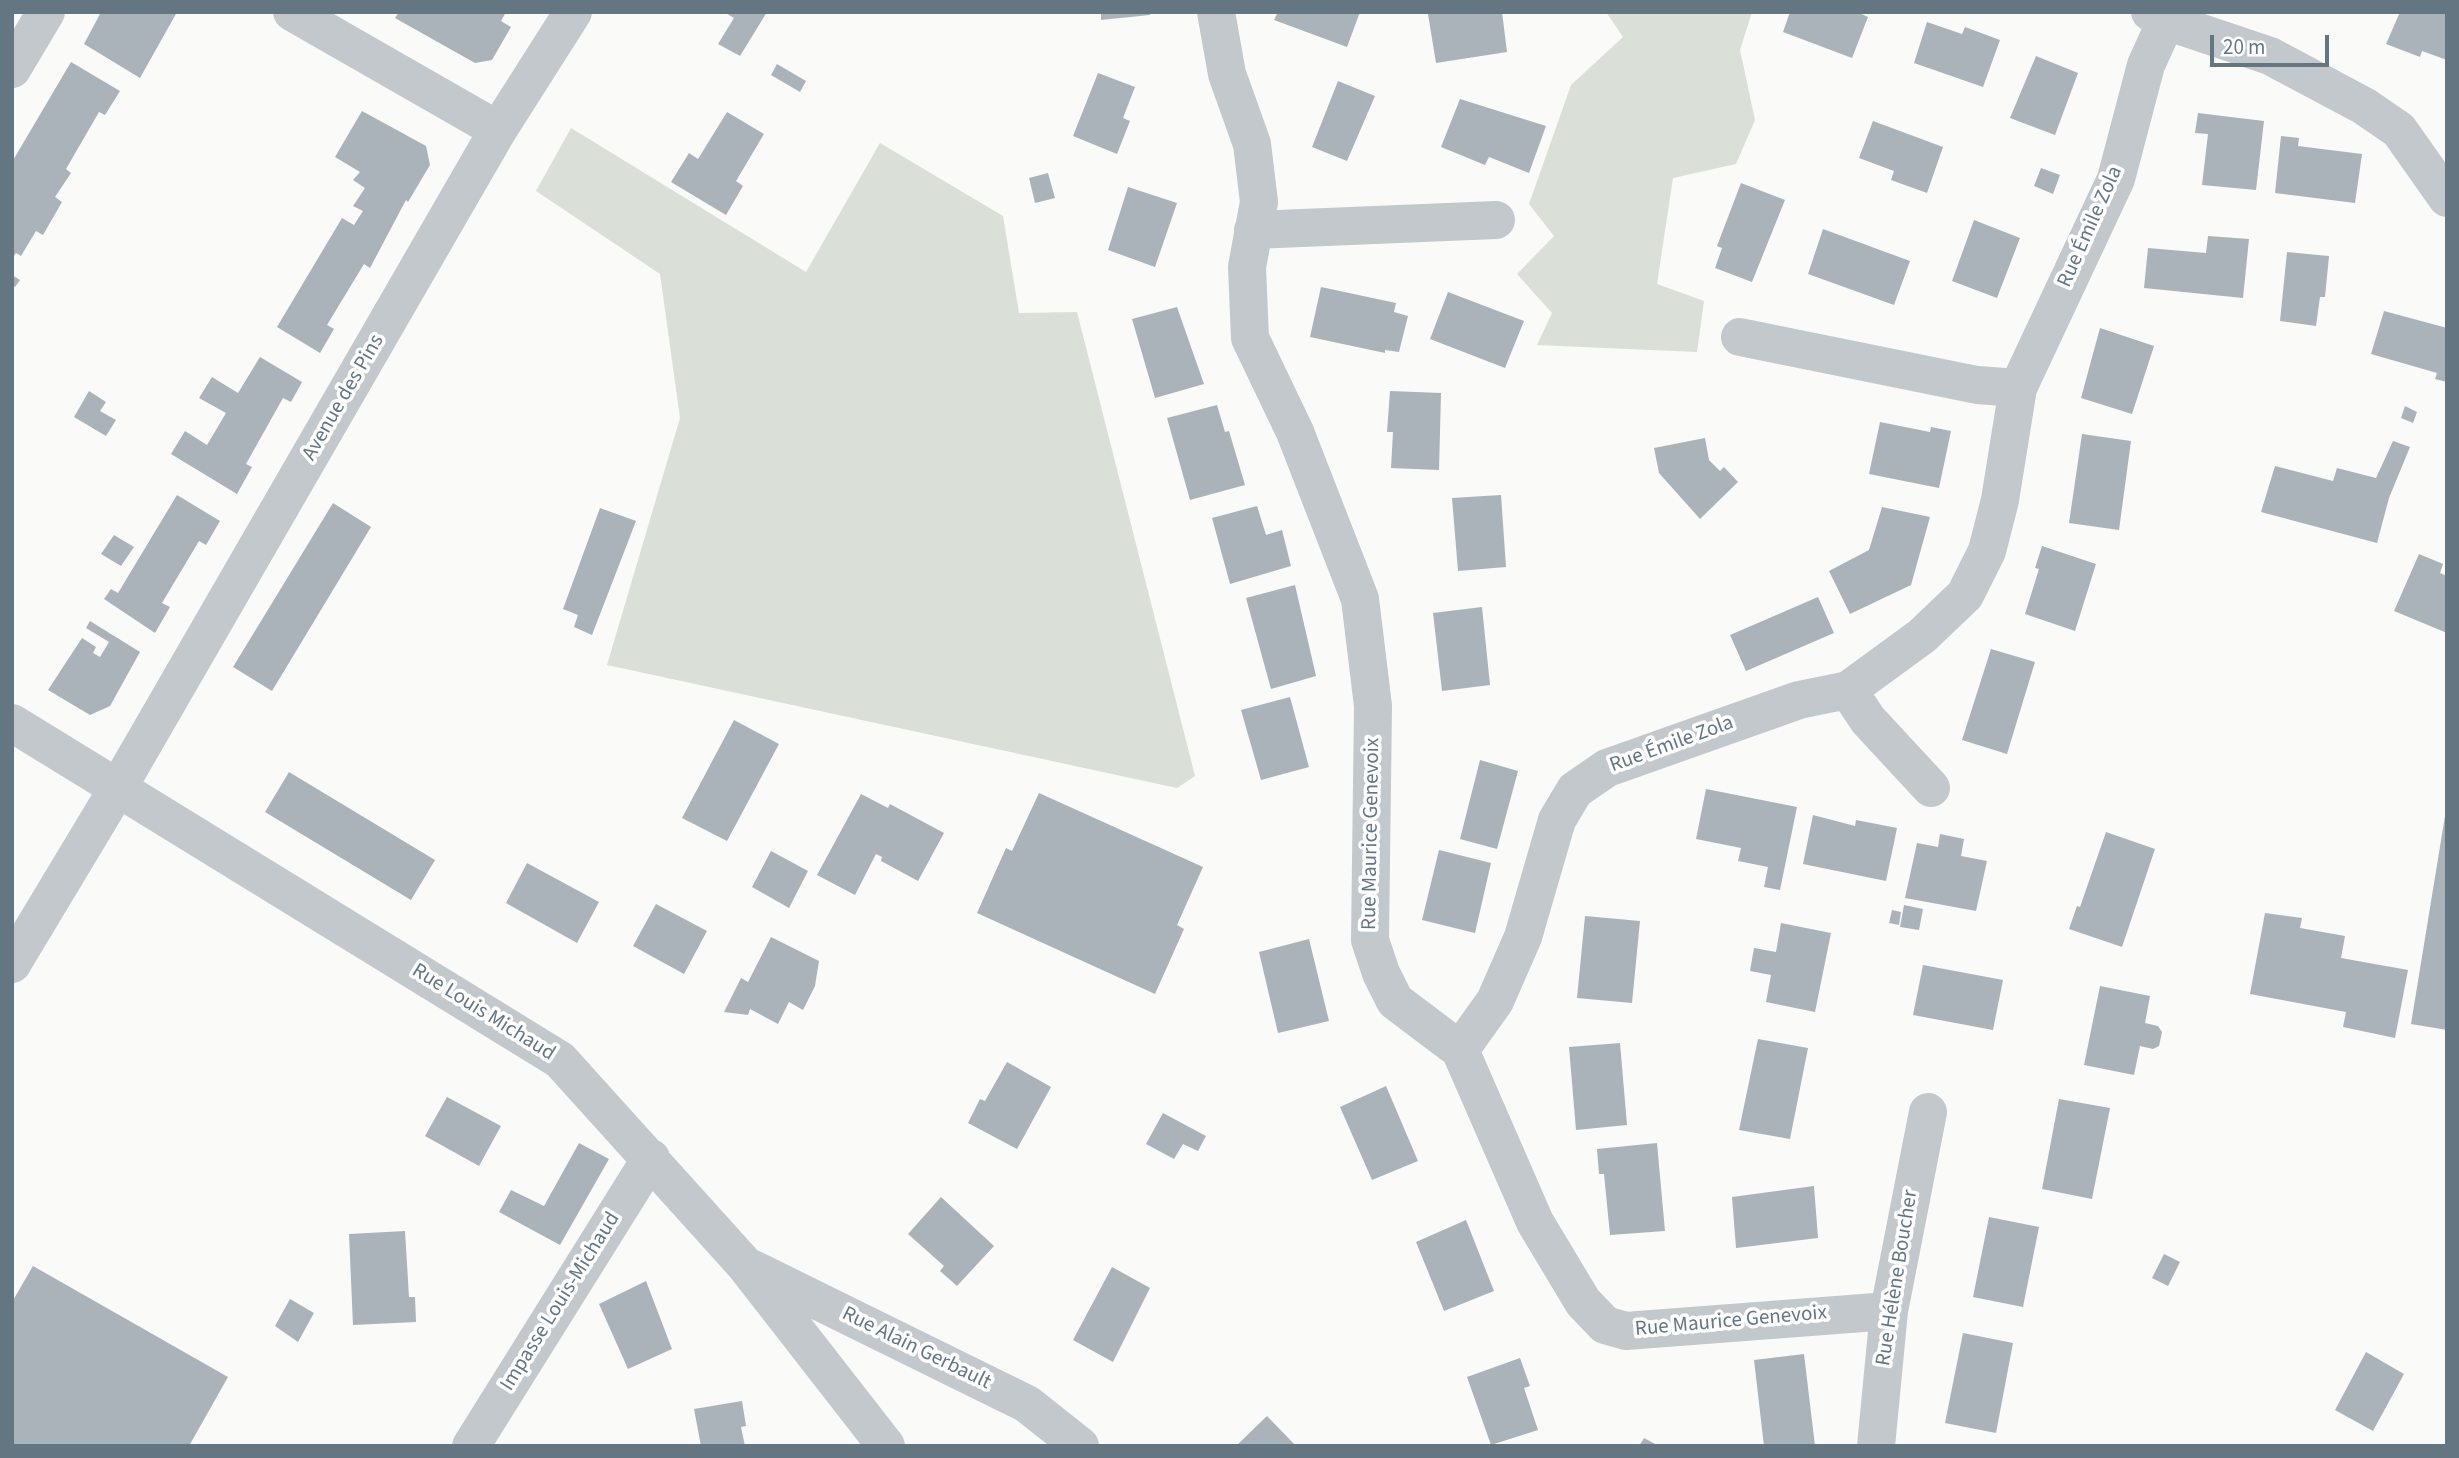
<!DOCTYPE html>
<html>
<head>
<meta charset="utf-8">
<style>
  body { margin:0 }
  #map { position:relative; width:2459px; height:1458px; overflow:hidden; background:#fafaf8; font-family:"Source Sans 3",sans-serif }
  canvas { display:block }
  .frame { position:absolute; inset:0; border:14px solid #657683; pointer-events:none }
  .scale { position:absolute; left:2210px; top:35px; width:119px; height:32px; box-sizing:border-box; border:4px solid #657683; border-top:0; padding-left:9px; font-size:21px; line-height:24px; white-space:nowrap; color:#657683; -webkit-text-stroke:5px #fff; paint-order:stroke }
</style>
</head>
<body>
<div id="map">
<canvas width="2459" height="1458"></canvas>
<div class="frame"></div>
<div class="scale">20 m</div>
</div>
<script>
const ctx = document.querySelector('canvas').getContext('2d');
ctx.lineJoin = 'round';
function fill(path, color) { ctx.fillStyle = color; ctx.fill(path, 'evenodd'); }
const poly = rows => new Path2D(rows.map(r => 'M' + r).join(''));
function stroke(path, color, width, dash) { ctx.strokeStyle = color; ctx.lineWidth = width; ctx.lineCap = dash ? 'butt' : 'round'; ctx.setLineDash(dash || []); ctx.stroke(path); }
function write(font, color, halo, rows, align = 'center') {
  ctx.font = font + ' "Source Sans 3",sans-serif'; ctx.lineWidth = 7; ctx.setLineDash([]); ctx.textBaseline = 'middle'; ctx.strokeStyle = halo; ctx.fillStyle = color; for (const [text, x, y, turn = 0] of rows) {
    ctx.save(); ctx.translate(x, y); ctx.rotate((+turn || 0) * Math.PI / 180); ctx.textAlign = isNaN(turn) ? turn : align; if (halo) ctx.strokeText(text, 0, 0); ctx.fillText(text, 0, 0); ctx.restore();
  }
}
fill(poly([
  [1606,12,1752,12,1740,50,1755,120,1736,164,1673,178,1657,284,1704,301,1697,352,1537,345,1552,313,1517,274,1554,236,1529,204,1571,85,1623,37],
  [571,128,806,272,880,143,1003,216,1019,313,1077,312,1195,776,1177,788,607,665,680,418,660,274,536,191]
]), '#dadfd7');
fill(poly([
  [101,12,177,12,140,78,84,44],
  [399,12,506,12,501,21,511,27,492,60,475,63,395,18],
  [724,12,767,12,740,56,718,44,734,18],
  [1101,12,1150,12,1150,15,1101,20],
  [1278,12,1360,12,1347,47,1274,20],
  [1440,12,1502,12,1507,52,1436,63,1428,14],
  [1790,12,1857,12,1868,17,1852,58,1783,32],
  [2400,12,2439,12,2447,15,2447,60,2422,51,2420,57,2386,44],
  [1927,22,1962,34,1965,27,2000,40,1983,87,1914,63],
  [2036,56,2078,73,2055,135,2010,118],
  [71,62,120,91,105,115,99,112,66,169,71,173,55,197,62,202,43,235,36,231,21,256,16,253,12,259,12,162],
  [777,64,806,81,800,92,771,75],
  [1098,73,1135,87,1123,118,1130,121,1117,154,1073,136],
  [1338,81,1375,96,1347,161,1312,147],
  [1460,99,1546,126,1529,173,1489,157,1485,165,1441,147],
  [362,111,426,146,430,165,408,202,406,200,370,268,364,264,327,325,334,329,320,353,277,327,342,218,354,225,363,211,353,206,365,188,353,180,360,172,335,157],
  [727,112,764,134,736,181,743,186,726,215,671,182,689,153,698,159],
  [2198,113,2264,121,2256,190,2202,185,2208,134,2195,133],
  [1873,121,1943,147,1927,193,1891,180,1894,171,1859,158],
  [2281,136,2299,138,2298,146,2362,154,2355,203,2275,193],
  [2041,168,2060,175,2053,194,2034,186],
  [1048,173,1055,198,1035,203,1029,178],
  [1741,183,1785,200,1752,282,1715,268,1722,248,1717,246],
  [1128,187,1177,203,1155,267,1108,250],
  [1974,220,2020,238,1997,298,1952,281],
  [1823,229,1910,261,1894,305,1808,274],
  [2208,236,2249,239,2243,298,2144,288,2148,248,2206,253],
  [2287,252,2329,256,2325,297,2320,297,2316,326,2280,321],
  [12,275,20,280,15,287,12,285],
  [1321,287,1396,303,1394,312,1408,316,1399,352,1385,350,1385,353,1310,337],
  [1448,292,1524,321,1505,368,1430,339],
  [1177,307,1204,384,1155,398,1132,319],
  [2384,311,2447,328,2447,382,2435,379,2437,373,2371,354],
  [2100,328,2154,346,2132,414,2081,398],
  [260,357,302,382,291,402,283,398,246,464,252,467,237,494,171,454,185,431,207,445,226,413,199,398,212,377,238,393],
  [89,391,106,402,100,411,116,420,106,436,74,417],
  [1390,391,1441,393,1439,470,1391,468,1393,432,1387,432],
  [1217,405,1225,432,1229,431,1245,485,1190,500,1167,418],
  [2405,406,2417,412,2413,423,2401,418],
  [1880,422,1930,432,1931,427,1951,431,1939,488,1869,474],
  [2082,434,2131,441,2119,530,2069,523],
  [1705,438,1709,460,1720,471,1724,467,1738,482,1700,519,1659,473,1654,448],
  [2393,441,2410,447,2389,498,2377,543,2261,512,2275,466,2333,481,2337,468,2376,478],
  [177,495,220,521,206,545,199,541,162,603,170,607,155,633,104,599,111,589,118,593],
  [1501,495,1506,567,1458,571,1452,498],
  [333,503,371,527,272,691,233,667],
  [1257,506,1266,535,1282,530,1291,566,1230,584,1212,518],
  [1882,507,1930,517,1911,585,1850,614,1829,571,1869,550],
  [600,508,636,521,592,635,574,627,578,615,563,609],
  [114,535,134,547,121,566,101,554],
  [2042,546,2096,564,2075,631,2025,614,2039,569,2035,568],
  [2419,554,2443,564,2440,573,2447,576,2447,633,2394,611],
  [1295,585,1316,676,1271,689,1246,598],
  [1818,597,1834,633,1746,671,1730,635],
  [1482,607,1490,685,1442,691,1433,613],
  [90,621,140,652,110,706,90,715,48,690,82,638,96,647,93,653,100,657,109,642,86,628],
  [1991,649,2035,662,2007,754,1962,740],
  [1290,697,1309,767,1261,780,1241,710],
  [734,720,779,744,727,841,682,818],
  [1480,760,1518,771,1497,849,1460,839],
  [289,772,435,860,411,900,265,812],
  [1706,789,1797,807,1780,890,1764,887,1768,867,1738,861,1741,848,1696,839],
  [1039,793,1203,867,1177,925,1184,929,1155,994,977,913,1006,848,1012,851],
  [861,794,888,808,890,804,944,833,918,881,881,861,882,857,876,854,855,895,817,875],
  [1813,815,1855,826,1856,820,1897,828,1886,881,1803,864],
  [2445,816,2447,816,2447,1030,2411,1024],
  [2106,832,2155,849,2122,947,2069,929,2077,906,2080,907],
  [1940,834,1964,839,1961,856,1987,861,1976,911,1905,898,1917,843,1938,847],
  [1439,850,1491,863,1475,933,1422,920],
  [771,851,808,871,789,908,752,887],
  [527,863,599,902,577,943,506,903],
  [656,904,707,931,684,974,633,946],
  [1904,905,1923,909,1919,930,1900,927],
  [1892,910,1901,912,1899,925,1889,923],
  [2265,913,2302,918,2300,928,2345,936,2341,958,2408,970,2395,1038,2343,1027,2346,1012,2250,994],
  [1585,916,1640,921,1632,1003,1577,998],
  [1781,923,1831,933,1815,1012,1766,1002,1771,975,1750,971,1754,948,1776,952],
  [771,937,819,961,815,986,803,1010,789,1002,778,1024,750,1009,748,1015,724,1012,741,978,748,982],
  [1309,939,1329,1021,1278,1033,1259,952],
  [1923,965,2003,980,1993,1030,1913,1015],
  [2100,986,2150,996,2145,1023,2158,1026,2162,1032,2159,1046,2153,1049,2140,1046,2134,1075,2084,1065],
  [1758,1039,1808,1048,1790,1139,1739,1130],
  [1620,1043,1627,1125,1576,1130,1569,1047],
  [1007,1062,1051,1087,1017,1149,968,1123,980,1099,985,1101],
  [1386,1086,1418,1161,1372,1180,1340,1107],
  [447,1097,501,1126,479,1166,425,1136],
  [2059,1099,2110,1108,2092,1199,2042,1189],
  [1163,1113,1206,1136,1198,1151,1183,1144,1174,1159,1146,1144],
  [579,1143,609,1159,560,1245,499,1212,511,1190,544,1206],
  [1657,1143,1665,1231,1610,1235,1604,1174,1599,1174,1597,1149],
  [1814,1186,1818,1238,1736,1248,1732,1197],
  [941,1197,994,1246,957,1286,940,1271,944,1266,908,1234],
  [1989,1217,2039,1227,2023,1307,1973,1297],
  [1466,1220,1494,1291,1444,1311,1416,1242],
  [405,1231,409,1297,415,1297,416,1322,353,1325,349,1234],
  [2164,1254,2180,1262,2168,1286,2152,1278],
  [33,1266,228,1377,189,1446,12,1446,12,1302],
  [1112,1267,1150,1288,1113,1362,1073,1340],
  [646,1281,672,1349,628,1369,599,1304],
  [290,1299,314,1313,298,1342,275,1326],
  [1963,1333,2013,1343,1996,1433,1945,1423],
  [2366,1352,2404,1374,2373,1431,2335,1410],
  [1804,1354,1815,1446,1764,1446,1754,1360],
  [1520,1358,1530,1386,1524,1388,1538,1430,1491,1445,1467,1377],
  [742,1401,746,1426,741,1427,745,1446,701,1446,694,1409],
  [1267,1416,1296,1446,1236,1446],
  [1644,1438,1659,1446,1639,1446]
]), '#aab3b9');
stroke(poly([
  [292,12,498,130],
  [1216,12,1227,74,1252,144,1259,202,1247,267,1250,338,1295,432,1360,599,1373,706,1370,940,1381,973,1395,1001,1460,1050,1535,1222,1583,1302,1605,1325,1626,1331,1889,1311],
  [2150,12,2166,21,2270,56,2364,106,2399,130,2447,198],
  [12,69,46,12],
  [1253,230,1496,220],
  [2018,388,2116,179,2146,65,2166,21],
  [1848,690,1868,720,1931,788],
  [12,723,560,1060,745,1265,886,1446],
  [12,964,119,786,498,130,573,12],
  [1460,1050,1495,1001,1523,937,1557,820,1575,790,1607,768,1799,700,1848,690,1922,636,1965,595,1987,551,2000,500,2018,388,1977,385,1740,337],
  [753,1269,1027,1404,1080,1446],
  [471,1446,651,1158],
  [1876,1446,1889,1311,1928,1112]
]), '#c3c8cc', 38);
write('21px', '#657683', '#fff', [
  ["Rue Émile Zola",2091,227,-66],
  ["Avenue des Pins",344,398,-60],
  ["Rue Émile Zola",1672,745,-20],
  ["Rue Maurice Genevoix",1372,834,-89],
  ["Rue Louis Michaud",483,1013,32],
  ["Rue Hélène Boucher",1898,1278,-81],
  ["Impasse Louis-Michaud",561,1302,-58],
  ["Rue Maurice Genevoix",1731,1322,-5],
  ["Rue Alain Gerbault",916,1349,26]
]);
</script>
</body>
</html>
